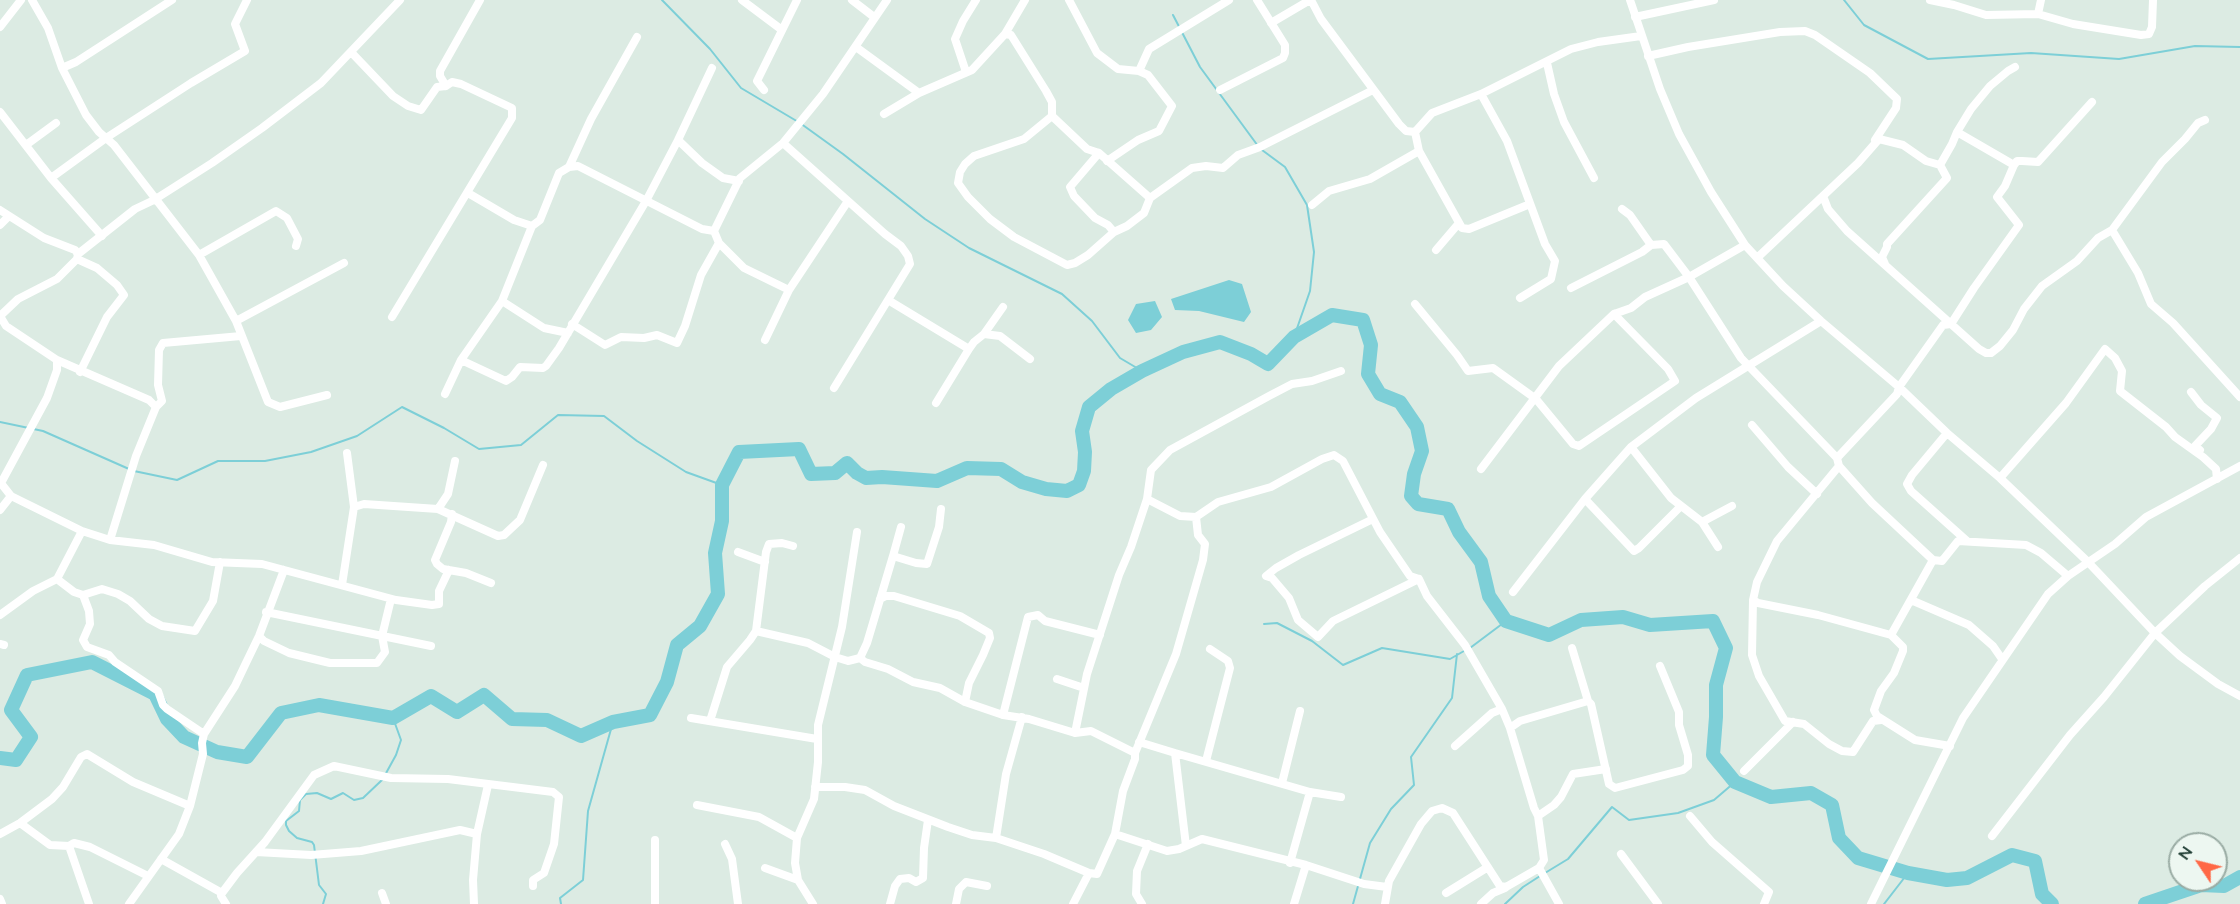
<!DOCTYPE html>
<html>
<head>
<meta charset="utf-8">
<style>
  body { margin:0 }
  #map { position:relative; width:2240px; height:904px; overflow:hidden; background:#dcebe3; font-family:Mulish,sans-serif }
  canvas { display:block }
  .north { position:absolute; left:2168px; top:832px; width:60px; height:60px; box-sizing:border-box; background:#edf7f1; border:2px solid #9aaca4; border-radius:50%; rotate:305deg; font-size:16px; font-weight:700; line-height:24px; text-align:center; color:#1d3b31 }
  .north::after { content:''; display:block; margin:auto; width:21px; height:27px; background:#ff6846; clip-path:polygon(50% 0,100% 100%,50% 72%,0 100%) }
</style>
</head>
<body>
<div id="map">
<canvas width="2240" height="904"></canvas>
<div class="north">N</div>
</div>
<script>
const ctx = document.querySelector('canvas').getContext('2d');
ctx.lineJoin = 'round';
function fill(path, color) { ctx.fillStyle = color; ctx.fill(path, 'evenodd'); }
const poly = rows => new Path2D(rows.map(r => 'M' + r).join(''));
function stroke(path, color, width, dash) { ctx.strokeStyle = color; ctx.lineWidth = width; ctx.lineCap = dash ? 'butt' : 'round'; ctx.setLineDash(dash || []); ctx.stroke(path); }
fill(poly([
  [1229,280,1242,284,1251,312,1244,322,1199,311,1175,310,1171,299],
  [1155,301,1162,317,1151,330,1136,333,1128,320,1136,304]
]), '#7dcfd7');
stroke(poly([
  [662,0,710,49,741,88,800,123,843,154,925,219,969,248,1062,294,1092,321,1120,358,1142,371],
  [1844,0,1864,25,1928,59,2031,53,2119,59,2195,46,2240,47],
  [1173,15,1200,67,1258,146],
  [1262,150,1285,167,1307,205,1314,252,1310,291,1294,337],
  [0,422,43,431,129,469],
  [134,471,177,480,218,461,265,461,311,452,357,436,402,407,444,428,479,449,521,445,558,415,604,416,637,441,686,472,722,485],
  [1264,624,1277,623,1312,641,1343,665,1382,648,1450,659,1464,651],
  [1470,648,1506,621],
  [385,775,396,755,401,740,393,718],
  [1545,873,1568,859,1612,807,1629,820,1678,813,1714,800,1735,782],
  [323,904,326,894,319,885,314,845,312,842,297,838,289,831,286,825,286,821,299,811,300,800,306,794,317,793,331,799,343,793,354,800,363,798,382,780],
  [561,904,560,898,583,880,588,811,613,722],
  [1353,904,1370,843,1391,809,1414,785,1411,757,1452,698,1457,654],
  [1505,904,1523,887,1540,876],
  [1884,904,1908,873]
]), '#7dcfd7', 2);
stroke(poly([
  [0,758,16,760,31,737,11,710,27,675,92,662,155,694,167,719,184,737,217,752,247,757,281,713,319,705,393,718,431,696,457,712,484,695,512,719,547,720,581,736,613,722,650,715,667,682,677,645,700,626,718,594,715,553,722,521,722,485,739,452,799,449,811,474,835,473,847,463,857,473,866,478,882,477,937,481,967,468,1001,469,1022,482,1046,489,1067,491,1079,485,1084,471,1085,452,1082,431,1089,407,1111,389,1142,371,1183,352,1220,342,1251,354,1268,364,1294,337,1332,315,1363,320,1371,345,1368,374,1380,394,1400,402,1417,427,1422,451,1414,474,1411,496,1418,504,1448,509,1459,532,1481,562,1489,596,1506,621,1549,635,1581,620,1623,617,1650,625,1713,621,1726,648,1716,685,1716,717,1713,755,1735,782,1771,797,1811,793,1832,805,1839,838,1858,858,1908,873,1947,880,1967,878,2012,855,2035,861,2042,894,2052,904],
  [2145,904,2201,885,2224,886,2240,877]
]), '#7dcfd7', 14);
stroke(poly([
  [32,0,48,28,62,68,86,115,99,132,114,145,199,255,236,321,268,402,280,407,327,395],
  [742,0,782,30],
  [852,0,874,17],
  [1069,0,1097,53,1118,69,1139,71,1148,75,1172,106,1159,131,1138,140,1107,161],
  [1311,0,1321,19,1399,124,1406,131,1415,132],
  [1630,0,1660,89,1679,134,1711,192,1745,245,1783,286,1821,321,1899,387,1947,433,2000,478,2088,562,2155,633,2180,656,2218,684,2240,696],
  [1930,0,1954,5,1986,15,2038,14,2073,24,2141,35,2149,34,2152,27,2153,0],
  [2038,14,2041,0],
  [1635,17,1714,0],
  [1271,23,1310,0],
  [0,27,21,0],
  [1005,34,1011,35,1046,91,1052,102,1052,116,1024,139,974,156,965,164,960,172,958,183,968,197,990,219,1014,237,1067,265,1075,263,1088,255,1114,232],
  [856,47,919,93],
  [351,52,393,96,408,106,421,110,437,87,446,86,452,82,461,84,512,108,512,118,392,317],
  [1648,56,1688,47,1780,32,1805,31,1815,35,1870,73,1897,99,1896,108,1875,140],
  [1547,63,1554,94,1564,122,1594,178],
  [62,68,76,62,172,0],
  [1139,71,1149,49,1229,0],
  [966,72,955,39,963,21,976,0],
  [446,86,440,76,440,71,480,0],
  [764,90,757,81,797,0],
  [1220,90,1283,58,1285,53,1285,45,1257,0],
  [1481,94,1507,141,1545,244,1555,261,1551,279,1520,298],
  [0,112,51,178,102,236],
  [884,114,919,93,972,70,1005,34,1025,0],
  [1052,116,1087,149,1099,153,1150,198],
  [1957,132,2014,165],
  [678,140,702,163,723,178,739,181],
  [783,143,885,234,901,246,908,256,910,264,834,388],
  [26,145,56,123],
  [1419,151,1462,228,1469,229,1530,204],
  [1099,153,1070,187,1074,196,1095,218,1108,225,1114,232,1127,226,1144,213,1150,198,1192,168,1206,166,1223,168,1238,155,1260,147,1373,90],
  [569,167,578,166,702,229,714,231],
  [51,178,106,138,191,83,245,51,235,24,247,0],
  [468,193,514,220,532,226],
  [1823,196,1828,209,1847,231,1979,349,1986,353,1991,353,2000,346,2013,330,2024,309,2042,286,2077,261,2098,238,2112,230,2162,162,2185,139,2198,123,2205,120],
  [1312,205,1329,191,1370,179,1419,151,1415,132,1432,113,1481,94,1571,49,1598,42,1641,36],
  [1622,209,1630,215,1651,245],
  [0,210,44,238,75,250,78,254],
  [0,225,9,216],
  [2112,230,2138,273,2151,304,2173,323,2240,397],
  [719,243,744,268,789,290],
  [1436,250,1459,223],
  [199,255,276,211,287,218,298,239,296,246],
  [1757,258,1858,163,1879,139,1903,145,1926,161,1940,165,1952,144,1957,132,1971,109,1990,86,2008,71,2015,67],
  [77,259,97,268,117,285,124,295,107,317,80,372],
  [1885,264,1882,257,1887,247,1887,244,1947,178,1940,165],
  [1571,288,1642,252,1651,245,1664,244,1689,277,1741,358,1837,458],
  [888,300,969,349,974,342,984,334,1000,336,1030,359],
  [502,301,544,328,568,333],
  [1415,304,1457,355,1468,371,1493,368,1536,399,1573,444,1579,446,1675,381,1668,369,1614,314],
  [0,316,18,299,57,279,77,259,78,254,135,209,154,200,212,163,262,128,321,83,400,0],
  [0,316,6,326,57,360,149,400,156,407,136,456,110,540],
  [236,321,344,263],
  [572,324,605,345,621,337,644,338,657,335,677,343,685,326,701,275,719,243,714,231,740,178,783,143,823,94,887,0],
  [984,334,1003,307],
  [765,340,789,290,848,201],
  [461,360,506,381,512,377,520,367,543,368,546,366,559,348,646,201,678,140,712,68],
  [2191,392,2201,405,2217,418,2211,429,2195,446,2200,450],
  [445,394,461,360,502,301,532,226,540,220,559,173,569,167,591,119,637,37],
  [936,403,969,349],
  [156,407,162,401,158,385,159,350,163,343,241,336],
  [1752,425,1788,467,1817,494],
  [1947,433,1912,475,1907,484,1911,491,1967,541],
  [1631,447,1671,498,1702,522,1718,547],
  [1839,466,1777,541,1757,582,1753,600,1758,603,1818,615,1891,635,1903,647,1903,651,1894,673,1881,691,1874,710,1877,716,1915,740,1950,746],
  [1481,469,1559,366,1614,314,1631,308,1645,297,1689,277,1745,245],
  [2000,478,2066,403,2105,349,2115,358,2122,371,2120,391,2166,427,2175,437,2203,457,2216,469,2217,479],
  [0,482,11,496,82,531,110,540,154,545,212,562,262,564,396,600,432,605,439,604,439,591,449,570],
  [1,483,47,398,57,370,57,360],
  [1147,499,1180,516,1196,517],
  [1585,499,1634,551,1639,548,1681,506],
  [354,507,364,504,438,509,498,536,504,535,520,520,543,465],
  [438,509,448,494,455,461],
  [0,510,11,496],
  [452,514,451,522,435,560,437,564,443,569,466,573,491,583],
  [1373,519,1299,555,1276,568,1266,576,1272,578,1289,598,1298,620,1318,637,1333,621,1419,579],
  [1702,522,1732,506],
  [738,552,765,562],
  [893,556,901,527],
  [1933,560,1942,561,1958,541,2026,545,2041,553,2068,576],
  [57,579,74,592,83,595,102,589,118,594,130,601,149,619,162,626,195,631,213,601,220,562],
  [342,585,354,507,347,453],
  [1513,592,1585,499,1631,447,1696,398,1821,321],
  [83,595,89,611,90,624,83,640,87,647,109,655,115,662,158,691,163,705,167,709,204,734],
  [880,599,886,596,894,596,960,616,989,633,990,638,983,655,969,683,965,702],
  [1753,600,1752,655,1759,676,1785,721,1804,724,1829,744,1842,751,1853,752,1873,721,1881,720],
  [1911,600,1969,625,1993,646,2002,659],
  [266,612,431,646],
  [0,615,33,591,57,579,82,531],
  [756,631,766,552,769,544,782,543,793,546],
  [1891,635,1933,560,1872,503,1839,466,1837,458,1897,394,1899,387,1943,325,1951,324,1974,288,2019,225,1997,197,2005,186,2014,165,2017,161,2022,161,2038,162,2092,102],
  [259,636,264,641,289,653,330,663,377,663,385,652,382,636,391,599],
  [0,644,4,645],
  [1572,648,1588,701,1591,704,1609,784,1615,788,1683,770,1688,766,1688,755,1679,725,1679,712,1660,666],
  [860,658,865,662,888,669,913,682,940,688,965,702,1003,715,1029,719,1075,733,1091,731,1135,753],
  [1057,679,1084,688],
  [1003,715,1028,617,1038,615,1045,621,1100,635],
  [691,718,817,739],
  [710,721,727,667,750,640,756,631,808,643,835,657,848,661,860,658,867,643,893,556,916,563,927,564,939,527,941,509],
  [1510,728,1520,721,1588,701],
  [1075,733,1087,674,1119,575,1131,547,1147,499,1151,470,1170,450,1269,396,1292,384,1312,381,1341,371],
  [1139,742,1175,753,1186,846],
  [1455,746,1492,713,1502,709],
  [1175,753,1310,792,1341,797],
  [1206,761,1230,668,1228,661,1210,649],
  [1744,771,1793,722],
  [1282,783,1300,711],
  [815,787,845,787,865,790,894,806,948,827,972,835,996,838,1044,854,1089,873],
  [697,805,759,817,797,838],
  [1538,816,1554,805,1561,797,1573,774,1606,769],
  [1690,816,1712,842,1769,892,1764,904],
  [20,823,50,845,69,846,89,904],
  [0,834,20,823,52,799,63,787,81,757,87,754,133,782,190,806],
  [1115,834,1167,851,1179,849,1202,839,1306,865,1364,884,1387,887],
  [1992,836,2070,735,2104,697,2155,633,2205,586,2240,558],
  [996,838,1006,774,1022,717],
  [655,840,655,904],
  [725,844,732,859,738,904],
  [69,846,74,843,90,847,148,876],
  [256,852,311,855,361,851,460,830,477,834],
  [1621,854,1658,904],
  [161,859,222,893,221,896,226,904],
  [1290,863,1310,792],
  [765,868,798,880],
  [222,893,237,873,265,842,314,775,334,766,391,778,448,779,553,792,559,797,554,844,544,873,533,880,533,886],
  [382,893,386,904],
  [1446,893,1488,867],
  [0,899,2,904],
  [129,904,179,834,190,806,203,754,202,743,204,734,235,686,245,665,259,636,284,570],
  [474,904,473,880,477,834,488,785],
  [813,904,798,880,795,863,797,838,814,799,818,762,818,725,842,627,857,532],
  [890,904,895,886,900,879,909,878,916,882,923,878,924,848,928,820],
  [956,904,959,889,966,882,987,886],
  [1073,904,1089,873,1097,874,1115,834,1123,791,1135,759,1135,753,1176,654,1203,560,1205,544,1198,535,1196,517,1218,502,1271,487,1322,459,1334,455,1343,461,1380,532,1410,576,1419,579,1427,596,1465,645,1502,709,1510,728,1534,808,1538,816,1544,860,1539,868,1559,904],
  [1142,904,1136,894,1137,871,1148,844],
  [1294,904,1306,865],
  [1385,904,1389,881,1421,824,1432,811,1442,808,1453,813,1500,886,1506,887,1539,868],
  [1481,904,1493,893,1505,888],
  [1871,904,1963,718,2048,594,2068,576,2115,544,2146,517,2240,466]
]), '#fff', 8);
</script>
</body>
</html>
